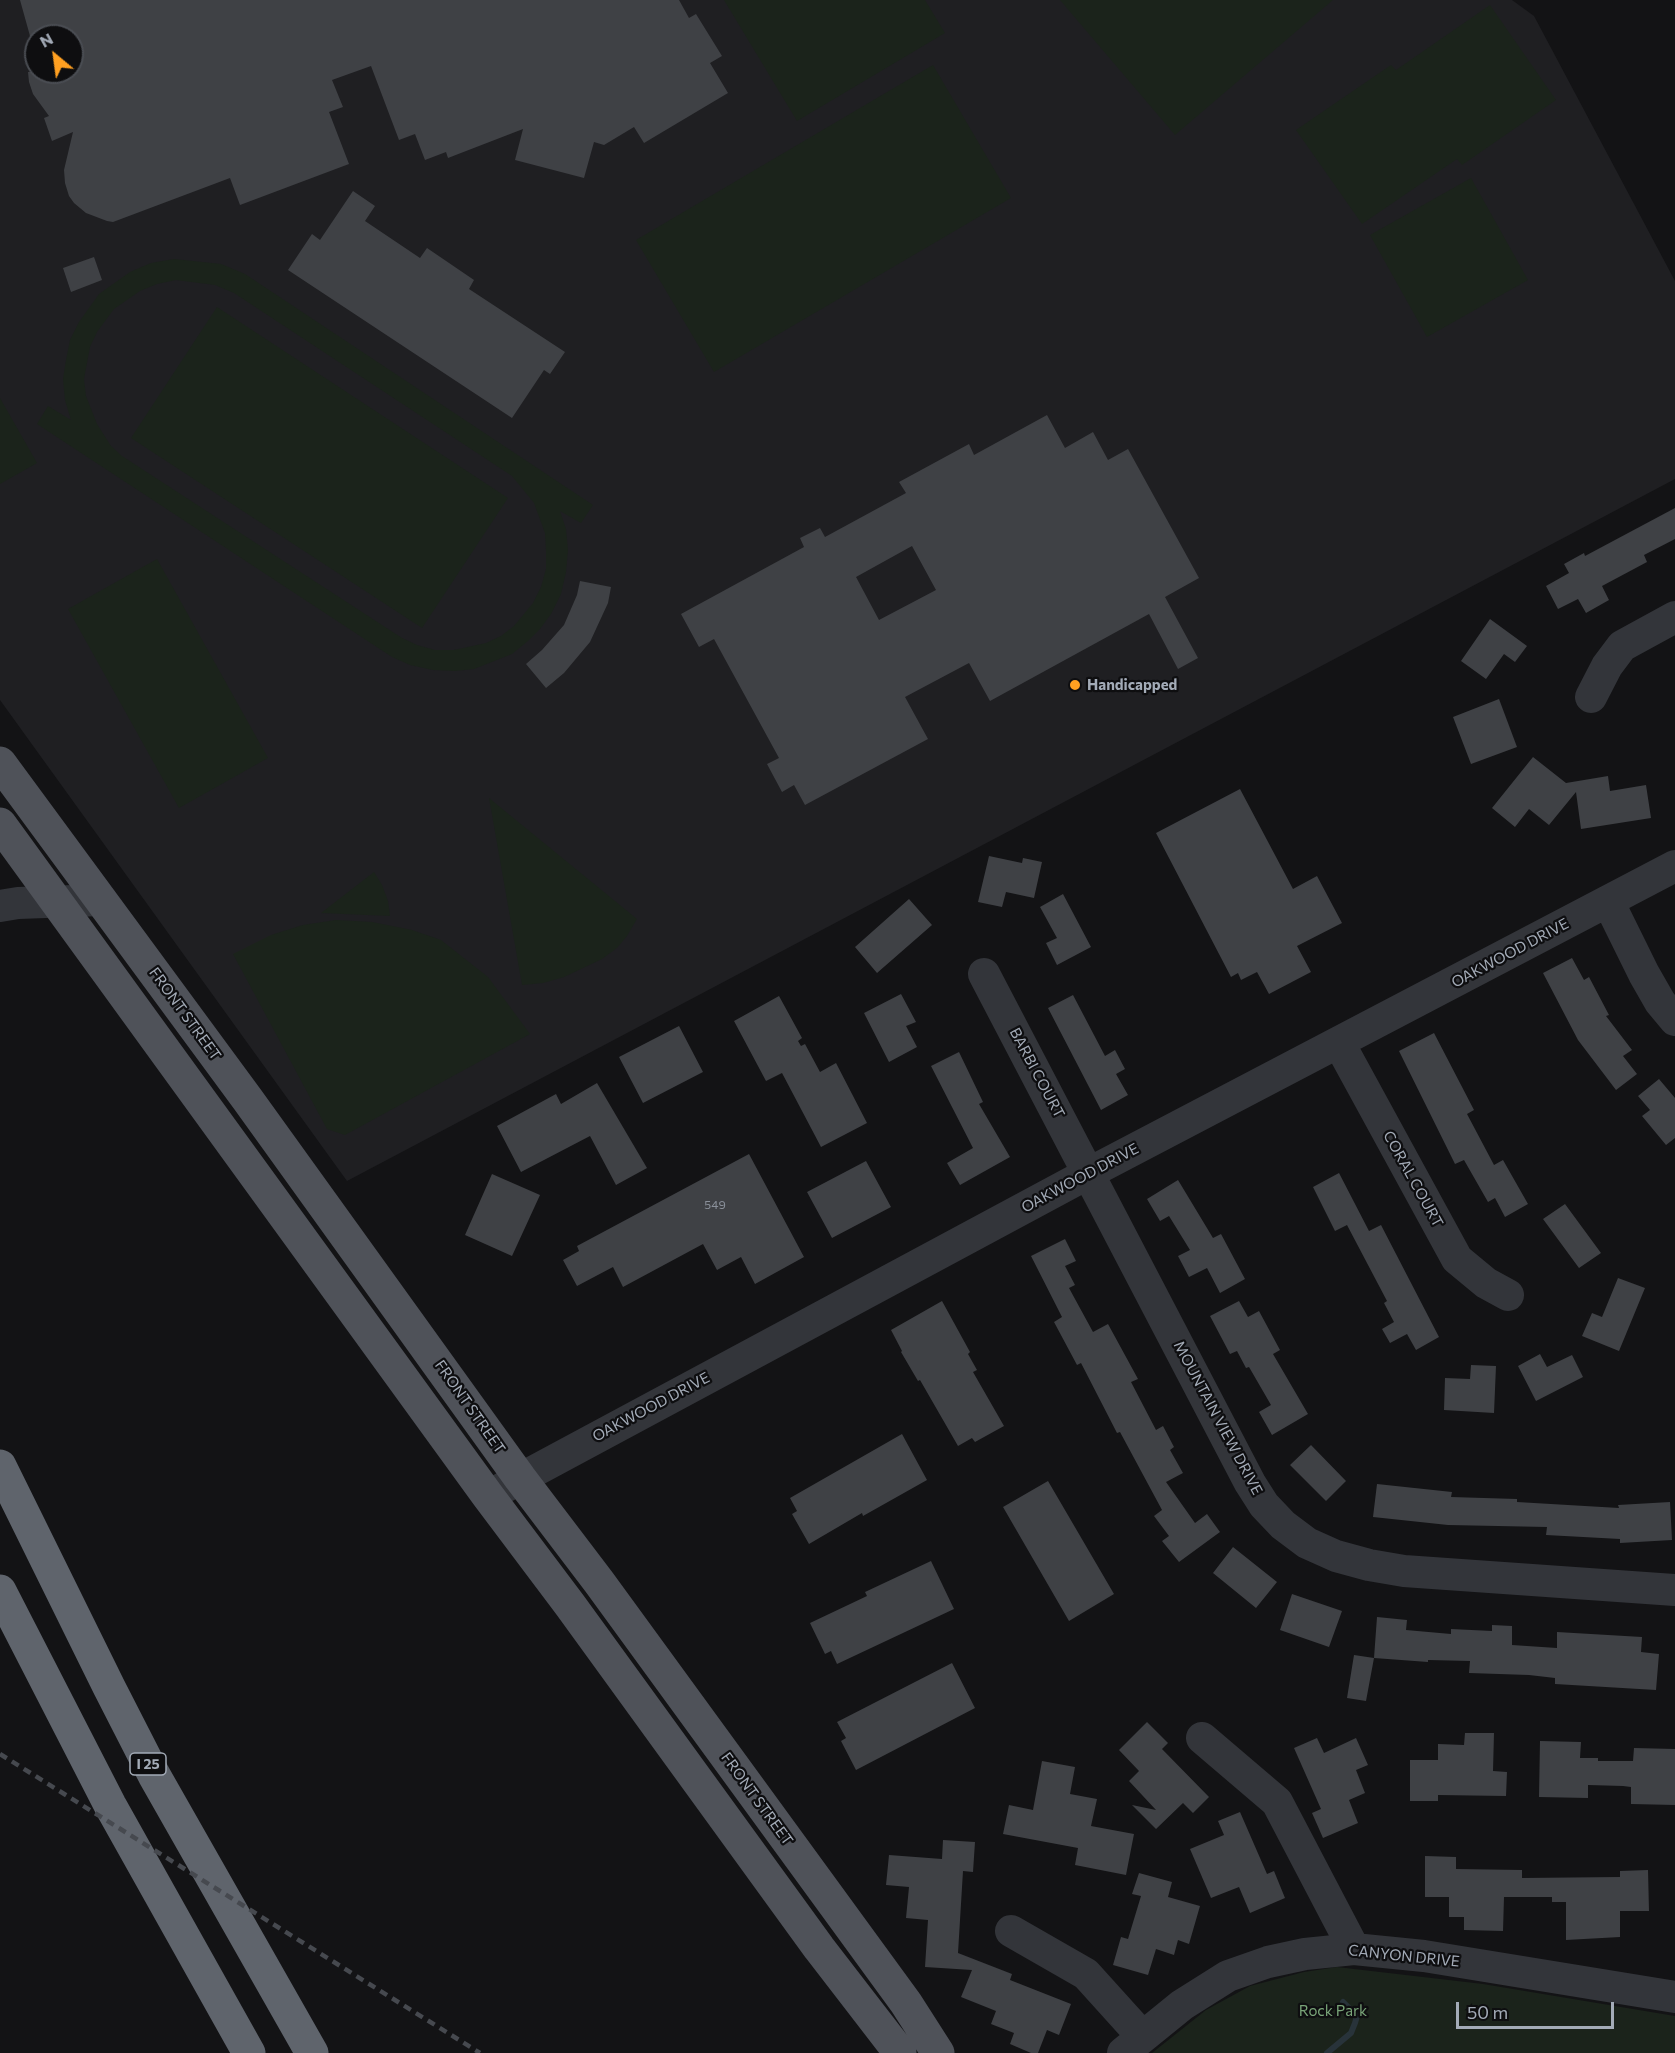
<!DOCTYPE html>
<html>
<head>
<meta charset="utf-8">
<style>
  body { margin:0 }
  #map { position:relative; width:1675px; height:2053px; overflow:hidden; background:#131315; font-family:Commissioner,sans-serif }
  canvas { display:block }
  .north { position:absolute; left:24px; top:24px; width:60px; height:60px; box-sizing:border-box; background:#0e0e10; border:2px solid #4a4d53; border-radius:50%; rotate:331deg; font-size:16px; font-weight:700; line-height:24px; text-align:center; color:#a3abb7 }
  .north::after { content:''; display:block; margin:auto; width:21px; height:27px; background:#ffa021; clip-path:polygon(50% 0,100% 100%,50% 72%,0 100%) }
  .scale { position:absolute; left:1456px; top:2002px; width:158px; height:27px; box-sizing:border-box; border:3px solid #a3abb7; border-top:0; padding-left:8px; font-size:18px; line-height:21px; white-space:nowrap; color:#a3abb7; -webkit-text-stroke:4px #0e0e10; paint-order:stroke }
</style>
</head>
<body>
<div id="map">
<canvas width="1675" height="2053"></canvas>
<div class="north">N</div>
<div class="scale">50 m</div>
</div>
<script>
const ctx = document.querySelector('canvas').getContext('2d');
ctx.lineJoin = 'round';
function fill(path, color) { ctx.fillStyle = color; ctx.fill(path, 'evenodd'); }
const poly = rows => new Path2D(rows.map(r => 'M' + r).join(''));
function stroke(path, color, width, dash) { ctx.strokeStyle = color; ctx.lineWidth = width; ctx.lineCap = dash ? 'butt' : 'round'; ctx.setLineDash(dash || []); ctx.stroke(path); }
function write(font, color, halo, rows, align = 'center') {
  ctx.font = font + ' Commissioner,sans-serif'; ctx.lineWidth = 4.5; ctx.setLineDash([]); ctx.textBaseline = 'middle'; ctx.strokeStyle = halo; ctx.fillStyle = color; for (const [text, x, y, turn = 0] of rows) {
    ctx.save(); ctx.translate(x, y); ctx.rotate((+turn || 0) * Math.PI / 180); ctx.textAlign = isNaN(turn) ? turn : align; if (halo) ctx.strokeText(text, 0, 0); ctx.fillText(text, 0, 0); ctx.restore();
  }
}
fill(poly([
  [0,0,1512,0,1534,16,1675,281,1675,479,347,1181,0,700],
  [36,36,72,36,72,72,36,72]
]), '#1f1f22');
fill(poly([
  [724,0,925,0,945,33,797,121],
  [1060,0,1333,0,1175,135],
  [1490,5,1556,100,1462,165,1457,159,1362,224,1296,130,1391,65,1396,70],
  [933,65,1011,198,714,372,636,240],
  [1471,178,1528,280,1427,337,1370,235],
  [174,259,221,264,245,274,593,505,581,523,560,511,566,529,568,550,566,572,561,594,551,614,540,629,528,641,512,654,474,669,455,671,433,670,410,665,392,657,37,424,48,406,71,420,65,400,63,379,66,360,70,340,79,322,99,294,130,272,151,263],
  [176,280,215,285,234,293,512,476,534,503,545,533,546,551,546,569,541,587,533,603,514,626,501,636,486,643,454,650,435,650,417,645,402,638,122,456,111,446,97,424,86,396,84,379,90,347,97,332,114,309,140,291,157,284],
  [217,307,508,498,422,628,131,438],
  [0,398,37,463,0,484],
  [157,559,268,758,179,808,68,609],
  [489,798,637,919,627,936,617,948,602,959,564,977,543,983,522,985],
  [374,872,382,885,388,901,390,916,321,913],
  [336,920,372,922,412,930,441,940,488,977,530,1034,345,1135,327,1129,233,954,271,935,303,925],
  [1337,1967,1483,1984,1675,2016,1675,2053,1152,2053,1206,2010,1250,1986,1304,1972]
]), '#1b231b');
stroke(poly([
  [1327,2053,1351,2033,1355,2023,1357,2016,1343,2002]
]), '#28333a', 6);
fill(poly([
  [20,0,679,0,689,18,696,14,722,56,710,63,728,93,644,143,634,127,604,145,594,142,584,178,515,160,523,129,448,158,446,152,425,160,415,134,399,140,371,66,332,80,343,107,329,112,349,164,240,205,230,178,113,222,107,221,86,213,74,203,69,196,65,183,64,170,73,132,52,141,44,118,49,116,33,94,29,82,28,72,72,72,72,36,30,36],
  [353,191,375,206,365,221,420,258,427,248,474,280,469,289,565,352,550,374,544,370,512,418,288,270,312,234,320,240],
  [94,257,102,280,71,292,63,268],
  [1047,415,1065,448,1093,432,1108,460,1128,449,1199,578,1165,597,1198,658,1178,669,1149,614,990,701,969,663,905,697,928,739,805,805,794,785,782,792,767,764,779,758,714,639,699,647,681,614,804,547,800,538,820,528,825,537,906,493,899,482,969,444,974,455],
  [912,546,936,590,879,620,856,577],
  [1675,508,1675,539,1644,555,1647,562,1602,586,1609,600,1586,613,1578,599,1558,609,1546,586,1569,573,1564,564,1584,553,1585,556],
  [580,581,611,587,608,603,590,642,564,673,546,688,526,664,542,650,564,625,577,595],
  [1490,619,1527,646,1515,662,1504,654,1486,679,1461,661],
  [1499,699,1517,747,1471,764,1453,717],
  [1533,757,1566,783,1608,776,1610,791,1646,785,1651,818,1581,829,1576,792,1549,825,1529,809,1515,827,1492,808],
  [1240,789,1293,889,1317,876,1342,923,1297,946,1311,972,1269,994,1257,972,1241,980,1238,973,1231,977,1156,833],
  [989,856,1022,863,1023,858,1042,862,1034,898,1006,892,1002,907,978,902],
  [1063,894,1091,947,1057,965,1046,943,1057,938,1040,907],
  [909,899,932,925,877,973,855,947],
  [1572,958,1584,980,1589,977,1609,1015,1606,1016,1632,1050,1623,1056,1637,1074,1616,1090,1578,1040,1543,973],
  [901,994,916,1022,906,1026,917,1047,889,1062,864,1013],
  [1073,995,1105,1056,1115,1050,1125,1069,1116,1074,1128,1095,1101,1110,1048,1008],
  [779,996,802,1038,798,1041,801,1046,805,1044,820,1072,836,1063,867,1123,821,1147,782,1073,766,1081,734,1021],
  [679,1026,703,1072,643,1103,619,1057],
  [1434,1033,1474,1110,1467,1114,1494,1165,1503,1160,1528,1204,1505,1217,1495,1198,1488,1202,1464,1160,1455,1164,1399,1051],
  [959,1052,983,1102,979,1104,1010,1157,960,1185,947,1163,973,1148,931,1066],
  [1659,1079,1675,1098,1675,1138,1666,1145,1642,1116,1650,1110,1638,1096],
  [597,1083,647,1168,616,1185,590,1136,521,1172,497,1126,556,1094,561,1104],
  [749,1154,804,1257,755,1284,741,1257,717,1270,703,1244,623,1287,613,1267,577,1286,563,1260,579,1251,577,1246],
  [866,1161,891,1207,832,1238,807,1192],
  [1339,1173,1369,1231,1381,1225,1439,1337,1416,1350,1407,1334,1390,1343,1382,1329,1394,1322,1384,1303,1387,1301,1347,1225,1335,1231,1313,1187],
  [492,1174,540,1195,512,1256,465,1235],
  [1178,1180,1213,1238,1221,1234,1245,1279,1220,1293,1207,1268,1189,1277,1178,1256,1190,1250,1169,1216,1160,1221,1147,1199],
  [1565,1204,1601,1253,1579,1268,1543,1219],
  [1065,1239,1076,1261,1065,1266,1075,1285,1069,1288,1093,1332,1108,1324,1138,1379,1131,1382,1156,1430,1163,1426,1174,1447,1170,1450,1183,1473,1166,1482,1195,1523,1207,1514,1220,1532,1179,1562,1162,1541,1169,1536,1154,1516,1162,1510,1120,1432,1117,1433,1081,1363,1077,1365,1054,1322,1062,1317,1031,1256],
  [1618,1278,1645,1288,1619,1351,1582,1336,1592,1313,1602,1317],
  [942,1301,970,1352,968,1354,977,1370,973,1372,1004,1426,975,1442,972,1438,958,1446,920,1380,918,1381,901,1352,902,1351,891,1330],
  [1239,1301,1248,1317,1259,1311,1280,1350,1273,1354,1308,1414,1272,1435,1259,1412,1271,1405,1249,1367,1246,1368,1237,1351,1230,1354,1210,1316],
  [1540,1354,1547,1367,1572,1355,1583,1377,1536,1401,1518,1366],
  [1471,1365,1496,1366,1494,1413,1444,1410,1445,1378,1470,1379],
  [902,1434,927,1480,863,1516,862,1513,809,1544,792,1514,797,1511,790,1498],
  [1311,1445,1346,1481,1326,1501,1290,1465],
  [1048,1481,1114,1594,1069,1621,1003,1507],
  [1377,1484,1452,1492,1451,1497,1517,1499,1517,1502,1619,1508,1618,1505,1670,1502,1672,1540,1620,1543,1620,1539,1546,1535,1547,1527,1448,1525,1373,1517],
  [1233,1547,1277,1582,1256,1608,1213,1573],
  [931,1561,954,1609,837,1664,831,1651,825,1654,810,1623,867,1596,865,1592],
  [1292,1594,1342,1611,1329,1647,1280,1630],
  [1377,1617,1407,1620,1406,1630,1451,1634,1451,1629,1492,1631,1492,1625,1512,1626,1512,1645,1557,1648,1557,1632,1642,1637,1641,1652,1659,1654,1656,1690,1555,1684,1555,1678,1529,1675,1469,1673,1470,1661,1428,1660,1428,1662,1374,1658],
  [1354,1655,1374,1658,1366,1701,1347,1698],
  [952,1663,975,1708,856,1770,841,1741,846,1738,837,1722],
  [1147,1722,1168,1743,1162,1749,1209,1797,1193,1813,1183,1803,1156,1829,1132,1805,1156,1810,1129,1781,1139,1771,1119,1750],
  [1465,1733,1494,1733,1493,1771,1507,1772,1506,1796,1438,1795,1438,1801,1410,1801,1410,1760,1438,1760,1438,1744,1464,1745],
  [1317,1738,1324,1753,1356,1738,1368,1765,1356,1770,1365,1793,1349,1800,1358,1823,1323,1838,1312,1813,1321,1809,1294,1748],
  [1540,1741,1581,1742,1580,1758,1598,1758,1598,1761,1633,1761,1634,1748,1675,1749,1675,1805,1631,1804,1631,1787,1623,1786,1588,1785,1588,1798,1539,1797],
  [1042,1761,1075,1767,1070,1794,1097,1799,1091,1826,1134,1834,1126,1875,1075,1865,1078,1848,1003,1834,1009,1805,1033,1810],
  [1240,1812,1267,1874,1274,1871,1285,1898,1250,1913,1239,1887,1211,1898,1190,1849,1224,1835,1218,1821],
  [943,1840,975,1842,973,1872,963,1871,958,1953,1012,1974,1010,1980,1071,2004,1059,2035,1047,2030,1038,2053,1031,2053,1010,2044,1014,2033,991,2024,996,2011,961,1997,972,1970,925,1967,928,1920,906,1918,909,1887,886,1885,889,1855,942,1859],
  [1425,1856,1456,1857,1456,1869,1522,1870,1522,1878,1620,1877,1620,1871,1648,1870,1649,1911,1620,1911,1620,1937,1566,1940,1566,1902,1552,1902,1552,1897,1504,1897,1503,1931,1464,1930,1464,1917,1449,1917,1449,1897,1425,1897],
  [1139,1873,1172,1882,1168,1897,1200,1906,1189,1944,1178,1940,1174,1955,1156,1949,1148,1975,1113,1965,1121,1937,1128,1939,1141,1896,1132,1894]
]), '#3f4145');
stroke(poly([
  [1591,697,1607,666,1622,646,1675,617],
  [1608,901,1644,974,1660,1002,1675,1020],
  [0,906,18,903,101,900],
  [984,974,1250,1483,1264,1505,1283,1525,1307,1543,1336,1556,1369,1565,1404,1571,1675,1590],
  [1339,1043,1457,1259,1486,1283,1508,1295],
  [488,1496,1089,1173,1675,866],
  [1202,1738,1277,1802,1354,1949],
  [1011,1931,1086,1974,1142,2036],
  [1123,2053,1182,2005,1228,1976,1268,1962,1305,1954,1354,1949,1424,1956,1675,1997]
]), '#33353a', 32);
stroke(poly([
  [0,763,248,1100,520,1478,599,1582,906,2003,938,2053],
  [0,824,488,1496,570,1605,819,1948,900,2053]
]), '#4f5259', 33);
stroke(poly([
  [0,1466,109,1687,154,1775,312,2053],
  [0,1591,110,1805,249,2053]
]), '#5f646c', 33);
stroke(poly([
  [0,1754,480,2053]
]), '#46494f', 4.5, [8, 6]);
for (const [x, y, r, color] of [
  [1075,685,6,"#ffa021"]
]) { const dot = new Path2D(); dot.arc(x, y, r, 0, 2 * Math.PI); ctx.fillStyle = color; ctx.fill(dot); stroke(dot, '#0e0e10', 2); }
write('12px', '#8a909a', null, [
  ["549",715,1205]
]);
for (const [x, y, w] of [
  [148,1764,36]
]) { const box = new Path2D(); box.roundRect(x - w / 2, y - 11, w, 22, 4.5); ctx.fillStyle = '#0e0e10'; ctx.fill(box); stroke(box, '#a3abb7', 1.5); }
write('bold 14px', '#a3abb7', null, [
  ["I 25",148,1764]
]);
write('bold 15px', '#a3abb7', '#0e0e10', [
  ["Handicapped",1087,685]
], 'left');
write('15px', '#a3abb7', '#0e0e10', [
  ["OAKWOOD DRIVE",1510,953,-28],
  ["FRONT STREET",185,1014,54],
  ["BARBI COURT",1037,1073,62],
  ["OAKWOOD DRIVE",1080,1178,-28],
  ["CORAL COURT",1413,1179,61],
  ["FRONT STREET",470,1407,55],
  ["OAKWOOD DRIVE",651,1407,-28],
  ["MOUNTAIN VIEW DRIVE",1218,1418,62],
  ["FRONT STREET",757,1799,54],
  ["CANYON DRIVE",1404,1956,6]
]);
write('15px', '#79a478', '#0e0e10', [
  ["Rock Park",1333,2011]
]);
</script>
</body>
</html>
